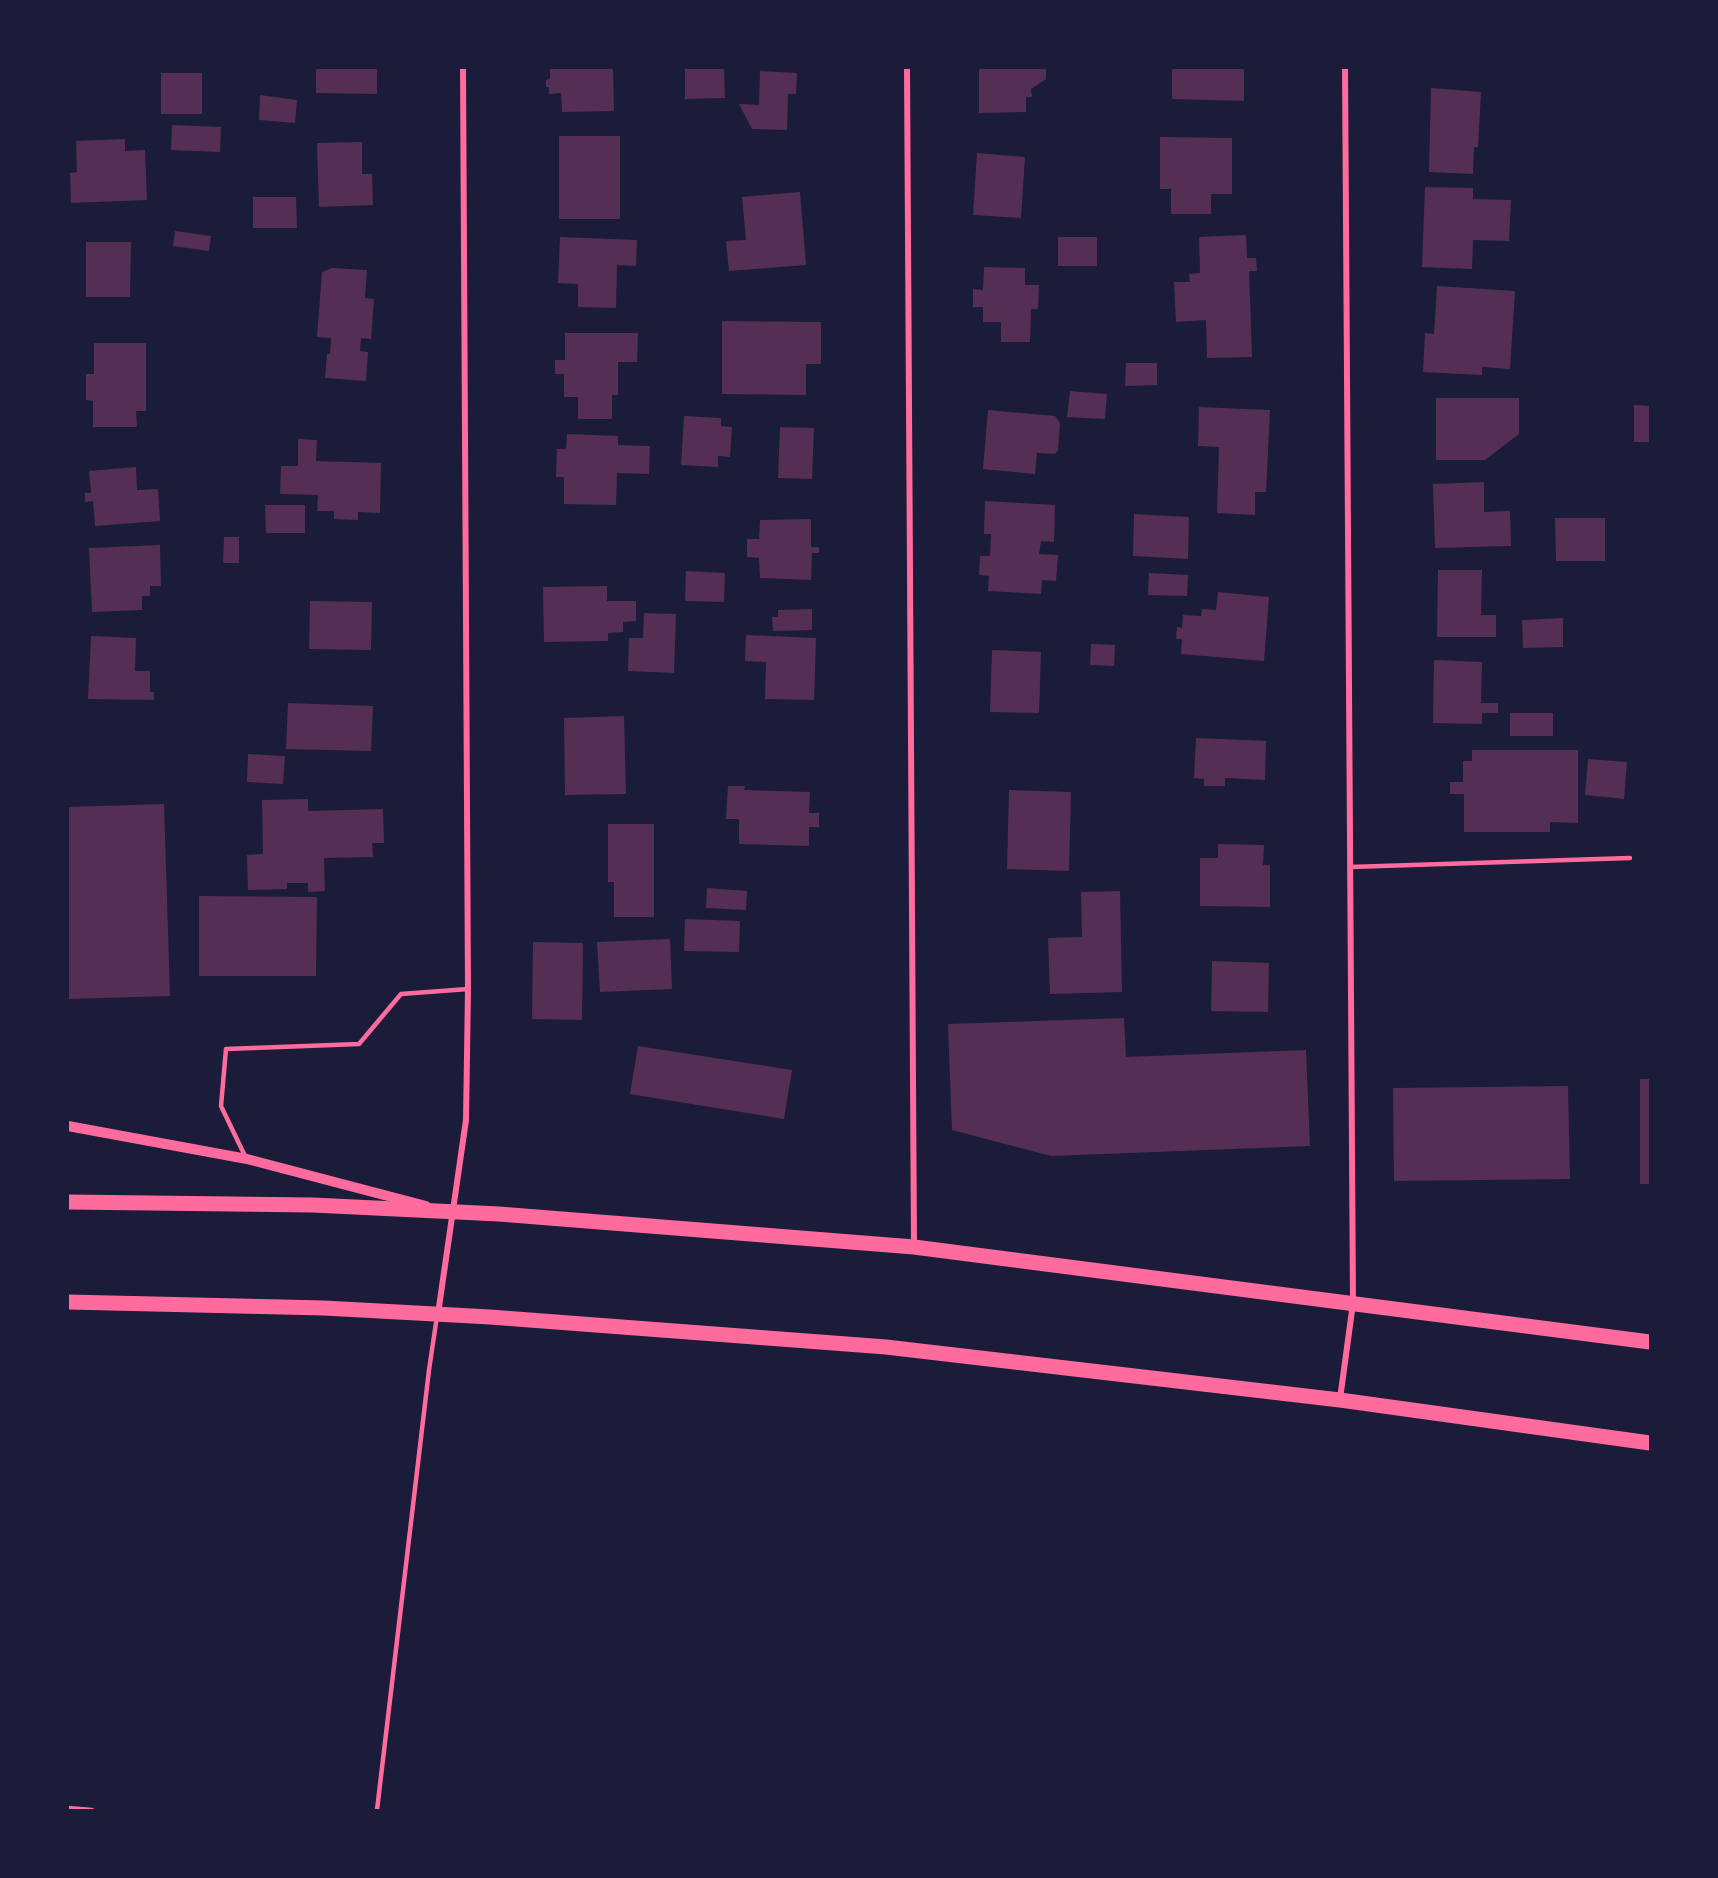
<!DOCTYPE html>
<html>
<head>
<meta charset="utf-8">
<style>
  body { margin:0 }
  #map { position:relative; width:1718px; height:1878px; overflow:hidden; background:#1b1b3a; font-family:"Asap Condensed",sans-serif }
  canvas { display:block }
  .frame { position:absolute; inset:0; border:69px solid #1b1b3a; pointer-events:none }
</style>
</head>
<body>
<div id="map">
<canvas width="1718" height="1878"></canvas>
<div class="frame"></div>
</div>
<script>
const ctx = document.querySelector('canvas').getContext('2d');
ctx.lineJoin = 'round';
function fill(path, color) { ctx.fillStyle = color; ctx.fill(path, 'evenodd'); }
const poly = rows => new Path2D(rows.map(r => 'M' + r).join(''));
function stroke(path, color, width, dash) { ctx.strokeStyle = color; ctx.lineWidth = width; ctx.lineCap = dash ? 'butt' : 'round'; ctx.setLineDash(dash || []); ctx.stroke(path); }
fill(poly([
  [316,68,377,68,377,94,316,93],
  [550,68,613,68,614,111,562,112,561,93,549,94,549,87,546,87,546,80,550,79],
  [685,68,724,68,725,98,685,99],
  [979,68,1046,68,1046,79,1031,89,1032,97,1026,97,1026,112,979,113],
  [1172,68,1244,68,1244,101,1172,99],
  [760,71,797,73,796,94,788,94,787,130,752,129,739,104,759,105],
  [161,73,202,73,202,114,161,114],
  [1431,88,1481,92,1478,147,1474,147,1473,174,1429,172],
  [260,95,297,100,295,123,259,120],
  [172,125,221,127,220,152,171,150],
  [559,136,620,136,620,219,559,219],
  [1160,137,1232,138,1232,194,1211,194,1211,214,1171,214,1171,189,1160,189],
  [125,139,125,151,145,150,147,200,71,203,70,173,77,172,76,141],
  [362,142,362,174,372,174,373,205,319,207,317,143],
  [977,153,1025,157,1021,218,973,215],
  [1425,187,1473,188,1473,199,1511,200,1509,241,1473,240,1472,269,1422,267],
  [800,192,806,265,729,271,726,241,746,240,742,197],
  [253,197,296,197,297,228,253,228],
  [175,231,211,236,209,251,173,246],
  [1246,235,1247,258,1256,258,1257,271,1249,271,1252,357,1207,358,1206,320,1176,322,1174,282,1190,282,1189,274,1200,273,1199,237],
  [560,237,637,240,636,266,617,265,616,308,578,307,578,284,558,283],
  [1058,237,1097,237,1097,266,1058,266],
  [86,242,131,242,130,297,86,297],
  [984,267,1025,268,1025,285,1039,285,1038,309,1031,309,1030,342,1001,342,1001,322,983,322,983,307,973,307,973,289,983,290],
  [332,268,367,270,365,298,374,299,371,339,361,338,360,351,368,352,366,381,325,378,327,354,330,354,331,338,317,337,322,272],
  [1437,286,1515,291,1510,369,1482,367,1482,375,1423,372,1425,333,1434,334],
  [722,321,821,322,821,364,806,364,806,395,722,394],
  [565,333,638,333,637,362,618,362,618,395,612,395,612,419,578,419,578,397,564,397,564,374,555,374,555,360,565,360],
  [94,343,146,343,146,411,136,411,137,427,93,427,93,401,86,400,86,374,94,374],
  [1126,363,1157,363,1157,385,1125,386],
  [1070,391,1107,394,1105,419,1067,417],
  [1436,398,1519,398,1519,434,1485,460,1436,460],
  [1634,405,1650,406,1650,442,1634,442],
  [1199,407,1270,410,1266,492,1255,492,1255,515,1217,513,1219,447,1198,446],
  [988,410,1055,416,1060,423,1058,450,1055,454,1037,453,1035,474,983,469],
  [684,416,721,418,721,426,732,427,730,457,718,456,718,467,681,465],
  [780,427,814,428,812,479,778,478],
  [567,434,618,436,618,445,650,446,649,474,617,473,616,505,564,504,564,477,556,477,557,449,566,449],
  [298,439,317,440,316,461,381,463,380,513,358,512,358,520,334,519,334,511,317,511,318,495,280,494,281,466,298,466],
  [136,467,137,490,158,489,160,521,95,526,93,501,85,502,85,493,91,493,89,471],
  [1484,482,1484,512,1510,511,1511,546,1435,548,1433,484],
  [985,501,1055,505,1054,542,1041,541,1039,554,1058,555,1056,581,1042,580,1041,594,988,591,989,576,979,575,980,556,990,556,991,534,984,534],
  [265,505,305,505,305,533,266,533],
  [1134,514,1189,517,1188,559,1133,556],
  [1555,518,1605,518,1605,561,1556,561],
  [811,519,811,547,819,547,819,553,812,553,811,580,760,578,759,558,747,557,747,539,759,539,760,520],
  [224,537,239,537,239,563,223,563],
  [160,545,161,586,150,586,150,596,142,596,142,610,92,612,89,548],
  [1438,570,1482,570,1481,615,1496,615,1496,637,1437,637],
  [686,571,725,573,724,602,685,601],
  [1149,573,1188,575,1187,596,1148,595],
  [607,586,607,601,636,601,636,621,623,622,623,632,608,633,608,641,544,642,543,587],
  [1218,592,1269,597,1264,661,1181,654,1182,639,1176,639,1177,627,1182,628,1183,615,1201,616,1202,609,1216,610],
  [310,601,372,602,371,650,309,649],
  [812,609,812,630,773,631,772,617,778,617,778,610],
  [644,613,676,614,674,673,628,671,629,638,643,638],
  [1563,618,1563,647,1523,648,1522,620],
  [746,635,816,638,814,700,765,699,766,662,745,661],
  [91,636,136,638,135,671,150,671,150,692,154,692,154,700,88,699],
  [1091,644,1115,645,1114,666,1090,665],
  [992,650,1041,652,1039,713,990,712],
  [1434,660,1482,662,1481,703,1498,703,1498,713,1482,713,1482,724,1433,723],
  [288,703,373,706,371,751,286,749],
  [1510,713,1553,713,1553,736,1510,736],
  [624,716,626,794,565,795,564,718],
  [1196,738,1266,741,1265,780,1225,778,1225,786,1204,786,1204,779,1194,778],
  [1472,750,1578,750,1578,823,1550,822,1550,832,1464,832,1464,794,1450,794,1450,782,1463,782,1463,761,1472,761],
  [248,754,285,756,283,784,247,782],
  [1588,759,1627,762,1624,799,1585,795],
  [728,786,745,786,744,790,810,792,809,813,819,813,819,827,809,827,809,846,739,844,739,819,726,819],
  [1009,790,1071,792,1069,871,1007,869],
  [308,799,308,811,383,809,384,843,372,843,373,857,324,858,325,891,308,892,308,883,287,883,287,889,248,890,247,855,263,854,262,800],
  [164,804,170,996,68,999,68,807],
  [608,824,654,824,654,917,614,917,614,882,608,882],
  [1218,844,1264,845,1263,865,1270,865,1270,907,1200,906,1200,858,1218,858],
  [707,888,747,891,746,910,706,908],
  [1120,891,1122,992,1050,994,1048,938,1082,937,1081,892],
  [199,896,317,897,316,976,199,976],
  [685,919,740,921,739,952,684,951],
  [670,939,672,989,600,992,597,942],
  [533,942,583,943,582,1020,532,1019],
  [1212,961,1269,963,1268,1012,1211,1011],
  [1124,1018,1126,1057,1306,1050,1310,1146,1051,1156,952,1130,948,1024],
  [638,1046,792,1070,784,1119,630,1094],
  [1640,1079,1650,1079,1650,1184,1640,1184],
  [1568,1086,1570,1179,1394,1181,1393,1088]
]), '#542f53');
stroke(poly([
  [1350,867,1630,858],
  [245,1156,221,1106,226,1049,359,1044,401,994,468,989],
  [68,1808,92,1810],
  [377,1810,429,1370,437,1316]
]), '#ff6b9d', 4.5);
stroke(poly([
  [907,68,914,1246],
  [438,1314,466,1120,468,989,463,68],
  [1340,1399,1353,1303,1345,68]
]), '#ff6b9d', 6);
stroke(poly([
  [68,1126,247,1159,426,1206]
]), '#ff6b9d', 10);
stroke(poly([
  [68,1202,313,1205,499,1214,914,1247,1650,1342],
  [68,1302,324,1308,490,1317,886,1347,1340,1400,1650,1443]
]), '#ff6b9d', 15);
</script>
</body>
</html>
